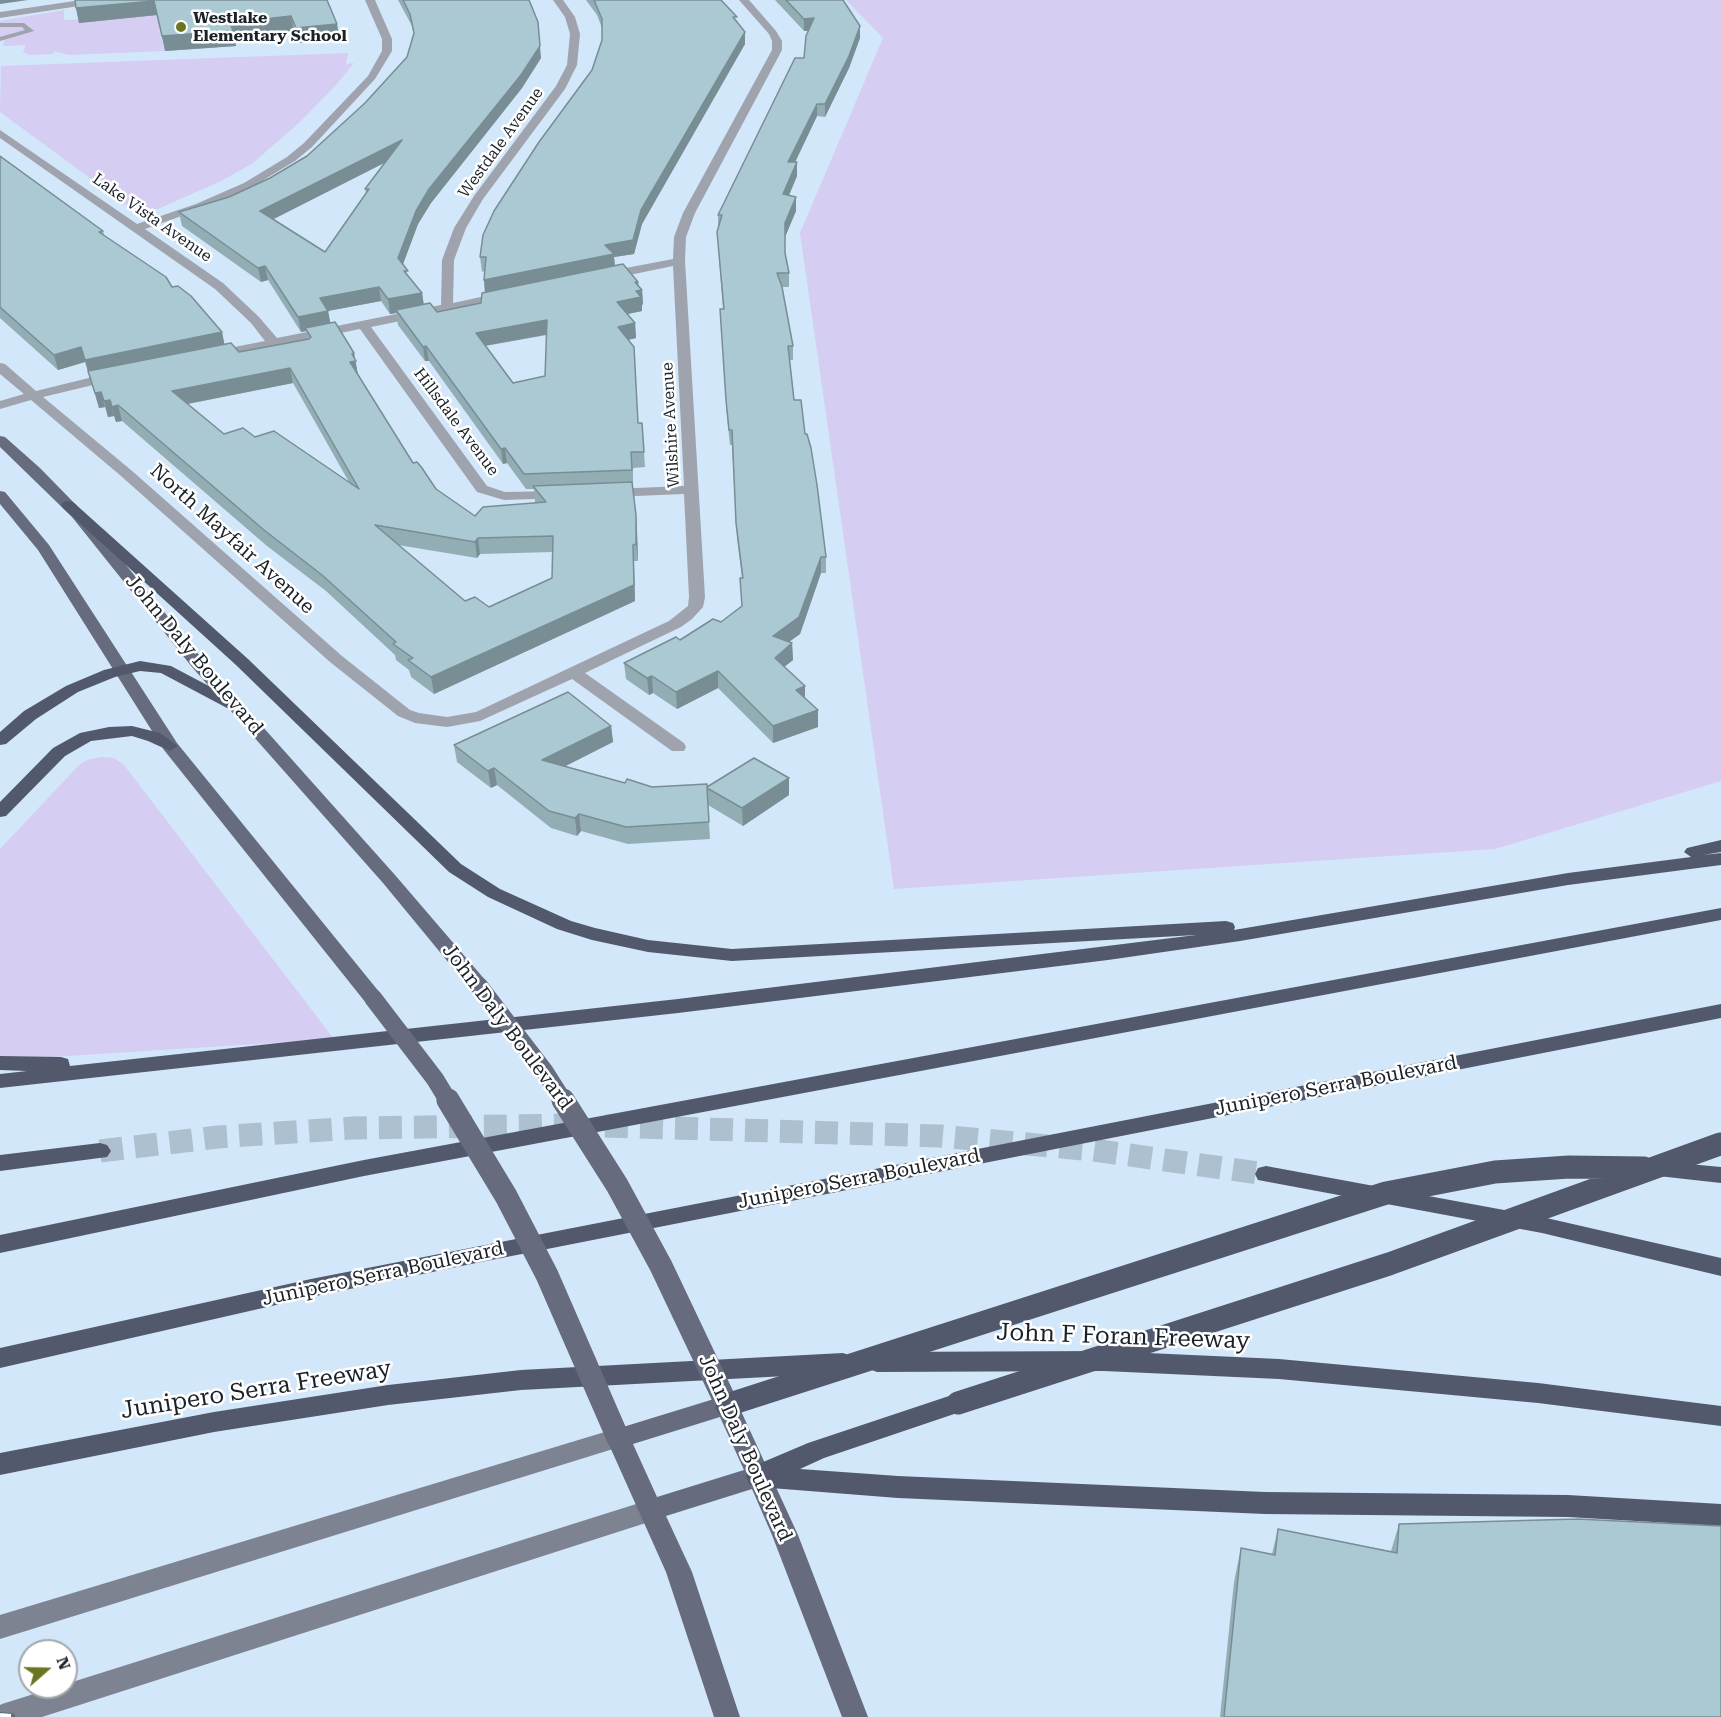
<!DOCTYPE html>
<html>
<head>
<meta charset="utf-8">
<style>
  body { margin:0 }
  #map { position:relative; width:1721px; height:1717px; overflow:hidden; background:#d2e7fa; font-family:"Roboto Serif",serif }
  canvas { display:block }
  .north { position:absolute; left:18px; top:1639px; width:60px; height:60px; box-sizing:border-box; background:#fff; border:2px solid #a3a7a9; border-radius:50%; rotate:70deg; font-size:16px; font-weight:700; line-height:24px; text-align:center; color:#1a2228 }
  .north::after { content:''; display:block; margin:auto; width:21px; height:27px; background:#6c751f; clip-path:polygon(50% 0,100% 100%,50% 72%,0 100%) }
</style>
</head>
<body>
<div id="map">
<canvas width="1721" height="1717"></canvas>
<div class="north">N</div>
</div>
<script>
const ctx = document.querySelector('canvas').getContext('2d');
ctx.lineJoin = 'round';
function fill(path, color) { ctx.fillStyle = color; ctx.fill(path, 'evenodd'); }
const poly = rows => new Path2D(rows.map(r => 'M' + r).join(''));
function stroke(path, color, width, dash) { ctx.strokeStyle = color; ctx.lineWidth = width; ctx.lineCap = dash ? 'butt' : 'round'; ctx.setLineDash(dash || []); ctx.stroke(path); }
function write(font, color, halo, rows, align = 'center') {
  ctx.font = font + ' "Roboto Serif",serif'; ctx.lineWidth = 5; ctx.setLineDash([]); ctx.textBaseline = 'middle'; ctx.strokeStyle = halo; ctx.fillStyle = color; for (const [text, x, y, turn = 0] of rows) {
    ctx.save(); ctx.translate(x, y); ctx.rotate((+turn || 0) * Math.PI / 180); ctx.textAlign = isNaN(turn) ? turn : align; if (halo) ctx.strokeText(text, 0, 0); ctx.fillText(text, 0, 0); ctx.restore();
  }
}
fill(poly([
  [846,0,1721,0,1721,781,1495,849,894,889,800,233,883,38],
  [64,10,64,20,169,14,159,28,164,51,69,55,54,51,53,54,30,55,23,52,26,45,3,46,5,37,0,37,0,21],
  [348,53,346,64,354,63,336,85,300,122,253,163,221,181,158,209,132,209,0,112,1,66],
  [101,757,114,758,124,765,334,1039,21,1059,0,1057,0,849,80,764,87,760]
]), '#d6cdf2');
stroke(poly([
  [605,1126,940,1136,1093,1150,1266,1174],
  [100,1151,218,1137,353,1128,574,1125]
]), '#adc0d0', 23, [23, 12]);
fill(poly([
  [0,23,24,23,34,31,0,41,0,37,25,30,22,27,0,27,0,23]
]), '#9fa3ad');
fill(poly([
  [81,0,104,0,99,3,0,18,0,12,81,0],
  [365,0,375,0,392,39,392,51,375,79,312,147,295,161,252,187,204,208,145,229,223,283,259,317,277,338,441,305,442,260,454,228,474,196,556,86,567,65,570,34,565,17,553,0,563,0,575,17,580,34,577,65,565,89,483,199,466,228,454,260,453,303,504,292,510,296,504,300,371,327,487,486,505,492,559,491,564,492,566,495,564,498,504,500,477,492,360,329,214,359,209,358,208,355,209,352,265,341,251,323,215,289,0,138,0,130,137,224,196,204,244,183,287,157,304,143,368,76,382,51,382,39,365,0],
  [739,0,749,0,776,31,782,41,782,50,695,213,686,237,685,261,705,597,703,607,692,619,681,627,585,673,684,743,686,747,684,751,672,751,572,679,480,721,447,727,415,723,398,716,330,662,121,476,31,400,0,409,0,401,24,394,0,374,0,363,5,364,36,391,113,372,118,373,119,376,118,379,43,397,131,470,342,656,410,710,419,713,447,717,476,712,669,621,688,606,689,597,684,494,611,497,604,493,611,489,684,486,673,266,605,280,599,276,605,272,673,259,674,237,683,213,772,50,772,41,769,34,739,0]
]), '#9fa3ad');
fill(poly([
  [618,1428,626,1431,630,1438,626,1445,0,1639,0,1615,618,1428],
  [652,1499,661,1502,664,1510,661,1518,652,1521,42,1717,0,1717,0,1705,2,1704,56,1687,66,1687,66,1684,652,1499]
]), '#7e8392');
fill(poly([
  [0,436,5,437,40,468,82,511,204,661,395,875,486,981,489,986,486,991,479,993,472,991,383,883,192,667,72,517,0,447,0,436],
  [0,491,5,492,49,545,177,743,380,993,383,998,380,1003,373,1005,366,1003,164,750,38,550,0,504,0,491],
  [727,1395,735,1398,798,1535,868,1717,842,1717,772,1535,752,1489,666,1516,692,1572,740,1717,714,1717,666,1572,606,1438,610,1431,727,1395],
  [720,1417,744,1470,657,1497,633,1444,720,1417]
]), '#666c7e');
fill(poly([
  [68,501,73,502,248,659,461,864,500,889,571,921,595,928,648,940,732,949,1226,921,1233,923,1235,927,1234,930,1568,873,1691,857,1684,852,1687,848,1721,840,1721,852,1703,855,1721,853,1721,865,1568,885,1240,941,1108,960,678,1013,0,1088,0,1074,27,1071,0,1070,0,1056,61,1057,68,1059,70,1066,678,999,1196,935,732,961,648,952,592,940,557,929,488,897,449,872,236,665,63,508,61,505,63,502,68,501],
  [140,661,171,666,239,702,241,705,233,710,227,708,161,673,140,671,115,677,78,692,36,719,6,744,0,745,0,732,24,711,66,686,104,670,140,661],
  [132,726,160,733,178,746,170,751,148,741,132,736,91,741,65,756,6,816,0,817,0,802,53,748,80,733,109,727,132,726],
  [1721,908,1721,920,364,1176,0,1253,0,1235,364,1160,1721,908],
  [1721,1004,1721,1018,476,1263,311,1297,0,1368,0,1348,311,1279,1721,1004],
  [100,1143,107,1145,111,1151,107,1157,0,1171,0,1155,100,1143],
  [1657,1161,1721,1167,1721,1183,1649,1175,1646,1169,1649,1163,1657,1161],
  [1266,1166,1542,1217,1721,1258,1721,1276,1542,1233,1258,1180,1255,1174,1258,1168,1266,1166],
  [1104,1351,1279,1359,1538,1383,1721,1406,1721,1426,1538,1403,1279,1379,1104,1371,877,1372,869,1369,865,1362,869,1355,877,1352,1104,1351],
  [843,1353,851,1356,855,1363,851,1370,843,1373,521,1390,388,1405,214,1432,0,1475,0,1453,214,1412,388,1385,521,1370,843,1353],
  [958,1393,966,1396,970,1403,966,1410,824,1458,800,1469,898,1476,1265,1492,1568,1495,1721,1504,1721,1526,1568,1517,1265,1514,898,1498,758,1487,749,1484,746,1476,749,1468,808,1443,958,1393]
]), '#52596d');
const rail = poly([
  [0,1716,11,1717]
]);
stroke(rail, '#5d6a74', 8);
stroke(rail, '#fff', 6, [17]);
stroke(poly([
  [479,986,545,1072,564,1102],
  [373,998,435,1079,449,1102]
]), '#666c7e', 18);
stroke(poly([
  [448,1100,506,1196,547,1275,618,1438],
  [563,1100,617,1185,661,1266,727,1405]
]), '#666c7e', 23);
stroke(poly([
  [958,1403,1389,1264,1720,1144],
  [727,1405,1386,1193,1495,1172,1569,1167,1644,1168]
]), '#52596d', 23);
fill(poly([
  [327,0,340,39,298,43,294,31,234,37,236,46,165,51,157,15,79,23,76,8],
  [398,0,529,0,541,58,522,88,431,203,418,224,403,264,408,276,422,293,424,305,437,312,481,303,485,292,484,271,482,272,480,257,592,70,602,40,602,28,597,15,586,0,721,0,745,32,745,44,642,224,634,254,614,257,615,266,638,282,639,286,642,290,643,304,642,305,642,311,627,314,635,323,636,338,628,340,638,423,642,423,645,467,633,468,633,486,637,531,638,561,634,561,635,601,434,694,411,677,409,670,396,660,395,655,326,591,267,546,122,421,116,422,114,416,108,417,105,407,99,408,85,362,58,370,0,318,0,156,103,231,104,235,172,287,222,332,224,344,239,352,307,339,306,331,301,332,268,280,261,282,182,226,179,212,229,197,270,178,307,156,365,103,407,57,414,35,412,26],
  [385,162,365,189,366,193,325,252,273,219],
  [381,301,390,314,396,313,398,325,425,361,429,361,503,464,507,463,526,489,534,489,535,502,536,503,475,516,436,489,413,463,358,375,354,353,330,323,328,311],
  [547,335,545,376,513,383,485,346],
  [293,383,349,482,255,437,224,434,188,404],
  [398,545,477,558,480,554,553,552,552,578,489,607,465,601],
  [775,0,843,0,860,38,849,68,825,117,817,116,795,162,797,162,797,176,789,196,796,211,785,237,785,254,789,273,789,287,782,287,793,346,793,360,790,360,794,400,805,434,826,557,826,573,821,573,800,634,788,642,792,643,793,660,784,667,805,686,805,698,818,727,773,743,718,688,677,709,653,693,649,695,626,679,624,663,721,622,742,606,740,578,742,578,737,539,732,445,730,445,727,416,720,309,723,309,718,245,718,215,804,58,808,31,804,31],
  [611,726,613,742,565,766,625,783,652,787,707,787,789,778,789,795,743,826,708,805,710,839,628,844,581,831,577,836,551,828,497,785,491,788,457,762,454,745],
  [1399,1524,1721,1717,1220,1717,1234,1582,1241,1548,1272,1554,1278,1529,1391,1551]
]), '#93adb5');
fill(poly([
  [0,0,28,0,0,4],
  [154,1,157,15,79,23,76,8],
  [291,16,294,31,234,37,236,46,165,51,162,36,230,23],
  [814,18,814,30,804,31,804,19],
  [538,22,541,58,522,88,431,203,418,224,400,272,398,258,416,211],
  [337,24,340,39,298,43,296,28],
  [860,26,860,38,849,68,825,117,825,104],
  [745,32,745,44,642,224,634,254,614,257,615,268,485,294,484,280,605,245,641,210],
  [817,104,817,116,789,175,788,162],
  [402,140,404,153,262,225,260,211],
  [797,162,797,176,783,208,783,194],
  [796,197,796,211,785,237,785,223],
  [265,266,268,280,261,282,258,268],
  [635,282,638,282,639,291,642,290,643,304,642,305,642,311,618,316,617,302],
  [379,287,381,301,322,312,320,298],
  [422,293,424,307,396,310,396,313,390,314,388,299],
  [328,311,331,326,305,328,306,331,301,332,298,317],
  [547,320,549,334,478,347,476,333],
  [635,323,636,338,619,342,618,327],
  [222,332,225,347,89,375,85,360],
  [426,346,429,361,425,361,423,347],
  [81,347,85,362,58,370,54,355],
  [354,353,358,375,350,362,352,354],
  [290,368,293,383,176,406,172,391],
  [101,392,105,407,99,408,95,393],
  [110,400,114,416,108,417,104,401],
  [118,405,122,421,116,422,112,407],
  [505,448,507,463,503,464,501,449],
  [636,515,637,531,638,561,636,544],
  [478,538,480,554,477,558,475,542],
  [633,545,635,601,434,694,431,677],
  [821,557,821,573,800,634,774,653,773,636],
  [792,643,793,660,775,674,775,658],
  [718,671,718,688,677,709,676,692],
  [652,676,653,693,649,695,647,678],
  [805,686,805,703,796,690],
  [818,710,818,727,773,743,773,726],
  [611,726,613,742,544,777,542,760],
  [494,768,497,785,491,788,488,771],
  [789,778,789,795,743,826,742,808],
  [579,814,581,831,577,836,575,818]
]), '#788d94');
const building = poly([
  [75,0,327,0,337,24,296,28,291,16,230,23,233,31,162,36,154,1,76,8,75,0],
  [403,0,529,0,538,22,540,46,521,75,429,189,416,211,398,258,408,271,404,271,422,293,388,299,379,287,320,298,328,311,298,317,265,266,258,268,179,212,229,197,270,178,307,156,365,103,407,57,414,33,410,14,403,0],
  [402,140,365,189,369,189,325,252,260,211,402,140],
  [594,0,721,0,737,17,733,17,745,32,641,210,633,240,605,245,614,254,484,280,486,257,480,257,483,235,494,211,539,142,592,70,602,40,602,19,594,0],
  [786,0,843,0,860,26,849,56,825,104,817,104,788,162,797,162,783,194,796,197,785,223,785,253,789,273,777,273,782,287,793,346,788,346,794,400,801,400,805,434,807,434,811,448,817,485,826,557,821,557,799,617,773,636,792,643,775,658,805,686,796,690,818,710,773,726,718,671,676,692,652,676,647,678,624,663,676,637,680,640,713,619,721,622,742,606,740,578,743,578,736,523,732,430,729,430,726,400,720,309,724,309,717,232,722,215,718,215,795,58,804,58,806,36,814,18,804,19,786,0],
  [0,156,103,231,99,232,166,277,172,287,178,286,191,296,222,332,85,360,81,347,54,355,0,307,0,156],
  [623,264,638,282,635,282,642,290,636,291,641,297,617,302,635,323,618,327,634,347,638,423,642,423,644,452,631,452,632,470,524,474,505,448,501,449,426,346,423,347,396,310,430,303,437,312,481,303,482,293,623,264],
  [547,320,545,376,513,383,476,333,547,320],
  [335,322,354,353,352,354,356,361,350,362,413,463,417,462,422,468,436,489,475,516,483,507,546,502,533,486,632,482,636,515,636,544,633,545,634,585,431,677,408,660,413,658,393,644,396,642,322,575,264,530,118,405,112,407,110,400,104,401,101,392,95,393,88,371,231,343,239,352,309,339,311,337,305,328,335,322],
  [290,368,359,489,274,431,255,437,243,428,224,434,172,391,290,368],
  [375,525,475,542,478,538,553,536,552,578,489,607,475,597,465,601,375,525],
  [568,692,611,726,542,760,625,783,627,779,652,787,707,784,707,787,754,758,789,778,742,808,707,788,709,822,626,827,579,814,575,818,549,811,494,768,488,771,454,745,568,692],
  [1577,1519,1721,1526,1721,1717,1224,1717,1241,1548,1275,1555,1278,1529,1397,1553,1399,1524,1577,1519]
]);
fill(building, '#abc9d3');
stroke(building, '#788d94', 1.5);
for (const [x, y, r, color] of [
  [181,27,6,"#6c751f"]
]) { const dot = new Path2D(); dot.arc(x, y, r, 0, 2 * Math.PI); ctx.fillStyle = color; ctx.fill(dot); stroke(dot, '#fff', 2); }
write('bold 16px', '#1a2228', '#fff', [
  ["Westlake",193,18],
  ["Elementary School",193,36]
], 'left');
write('16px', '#1a2228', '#fff', [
  ["Westdale Avenue",501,143,-54],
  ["Lake Vista Avenue",152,218,35],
  ["Hillsdale Avenue",456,422,53],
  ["Wilshire Avenue",671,425,-93]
]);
write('20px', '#1a2228', '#fff', [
  ["North Mayfair Avenue",232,539,42],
  ["John Daly Boulevard",194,655,50],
  ["John Daly Boulevard",507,1027,53],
  ["Junipero Serra Boulevard",1336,1086,-11],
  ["Junipero Serra Boulevard",859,1179,-11],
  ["Junipero Serra Boulevard",383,1274,-12],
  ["John Daly Boulevard",745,1448,66]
]);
write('24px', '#1a2228', '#fff', [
  ["John F Foran Freeway",1123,1337,2],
  ["Junipero Serra Freeway",256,1390,-9]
]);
</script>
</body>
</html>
